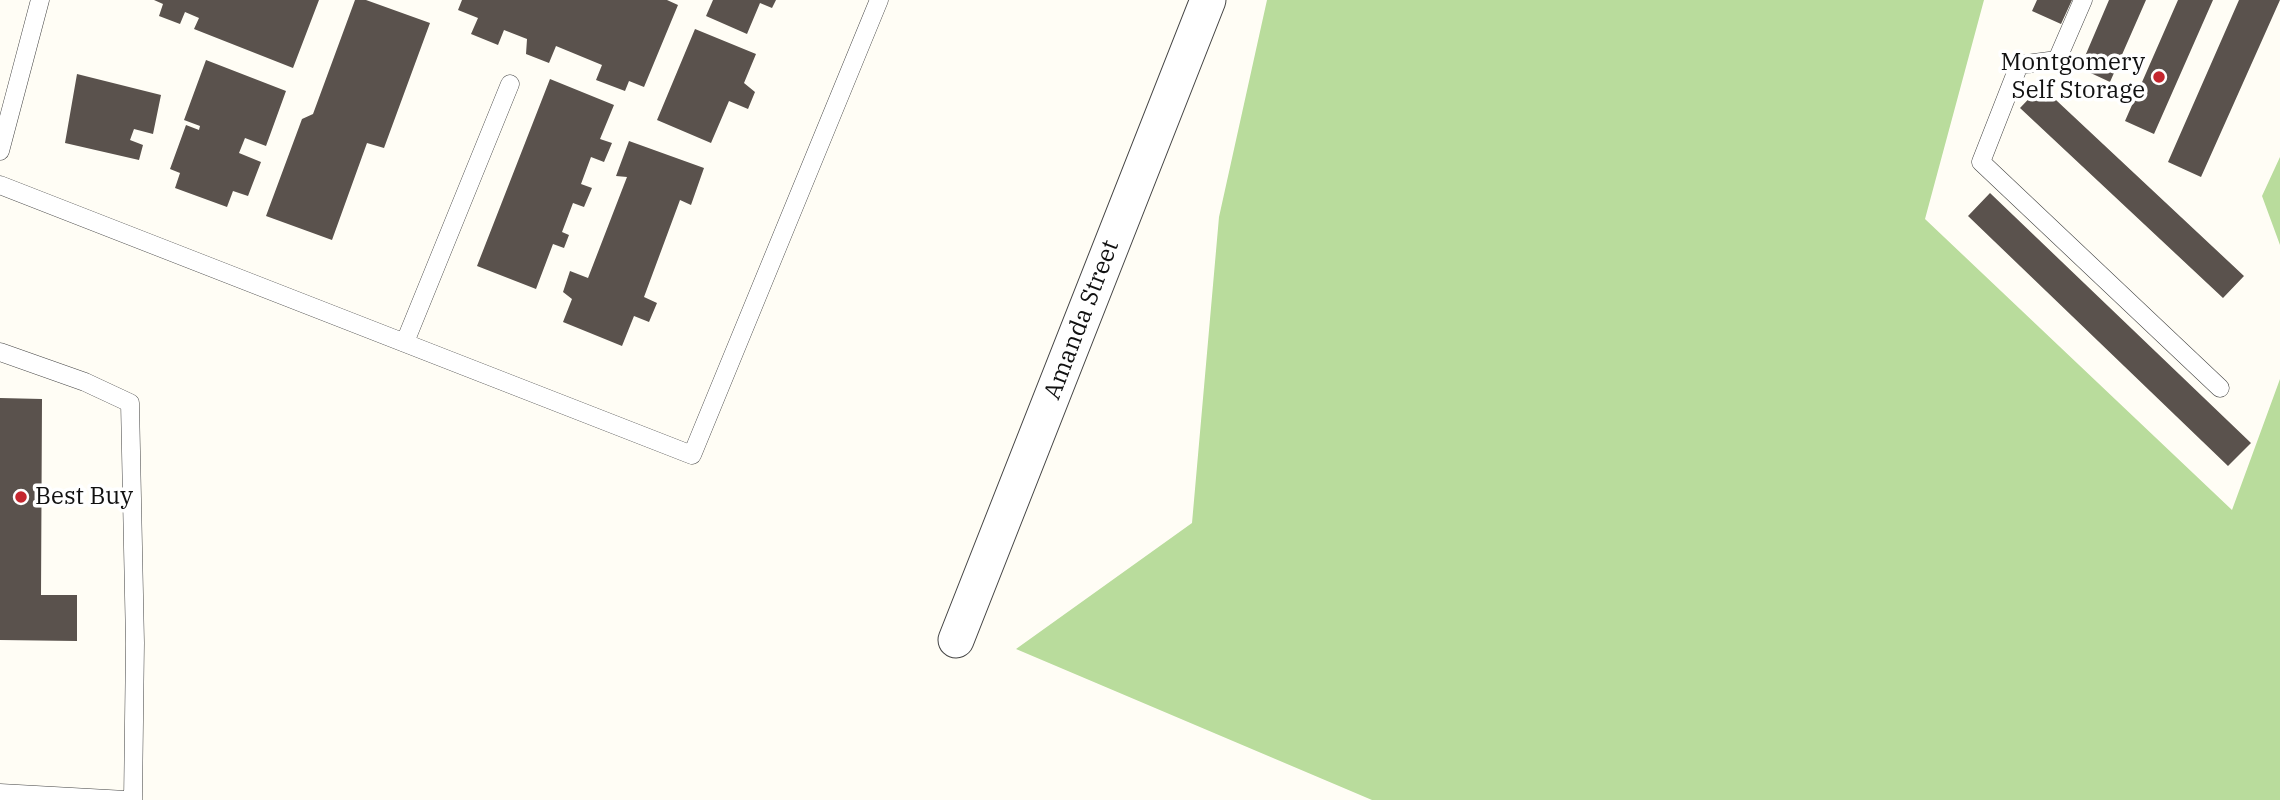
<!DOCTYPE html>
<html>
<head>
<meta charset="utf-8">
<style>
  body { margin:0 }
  canvas { display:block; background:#fffdf5 }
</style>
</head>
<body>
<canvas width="2280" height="800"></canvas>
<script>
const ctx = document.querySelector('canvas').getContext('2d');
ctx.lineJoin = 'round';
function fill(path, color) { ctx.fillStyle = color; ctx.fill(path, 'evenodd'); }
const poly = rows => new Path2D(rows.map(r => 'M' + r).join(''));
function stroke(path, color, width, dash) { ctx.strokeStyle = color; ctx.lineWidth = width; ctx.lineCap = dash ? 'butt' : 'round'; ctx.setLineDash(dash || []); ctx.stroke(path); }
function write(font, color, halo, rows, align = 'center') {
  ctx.font = font + ' "IBM Plex Serif",serif'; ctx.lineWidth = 7; ctx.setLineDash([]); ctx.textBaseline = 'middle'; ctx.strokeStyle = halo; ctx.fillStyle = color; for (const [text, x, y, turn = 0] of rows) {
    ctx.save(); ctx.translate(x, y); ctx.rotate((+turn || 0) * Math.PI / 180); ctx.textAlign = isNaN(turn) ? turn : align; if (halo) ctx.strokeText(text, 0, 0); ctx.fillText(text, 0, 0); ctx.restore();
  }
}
fill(poly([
  [1267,0,1984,0,1925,219,2232,510,2280,379,2280,800,1372,800,1016,649,1192,523,1219,217],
  [2280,157,2280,245,2262,196]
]), '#b9dc9c');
fill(poly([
  [154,0,319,0,293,68,194,29,199,18,185,12,180,24,159,16,163,4],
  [355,0,366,0,430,23,384,148,367,143,332,240,266,216,302,119,313,114],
  [462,0,667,0,678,5,644,87,629,81,625,91,596,80,602,65,556,46,549,63,526,54,527,39,504,30,498,45,471,34,478,18,458,10],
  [713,0,776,0,772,8,760,3,747,34,706,16],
  [2037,0,2072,0,2061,24,2032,11],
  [2109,0,2146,0,2110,82,2080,68],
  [2178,0,2213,0,2154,134,2125,121],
  [2239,0,2280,0,2201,177,2168,162],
  [695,29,756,54,744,83,755,92,748,109,729,101,711,143,657,120],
  [206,60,286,91,266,146,245,138,239,153,261,162,248,196,233,191,227,207,175,188,180,173,170,169,186,125,199,130,200,126,184,120],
  [77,74,161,95,153,134,134,129,130,140,143,145,139,160,65,143],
  [550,79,614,105,600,139,612,143,604,162,591,157,581,184,592,188,584,207,573,203,562,232,569,235,564,248,553,244,536,289,477,266],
  [2041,86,2244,276,2223,298,2020,108],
  [629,141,704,168,691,205,680,200,644,297,657,303,649,322,634,316,622,346,563,322,572,299,563,292,570,271,588,278,627,177,616,176],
  [1990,193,2251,443,2228,466,1968,216],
  [0,398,42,399,41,595,77,595,77,641,0,640]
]), '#5a524d');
const lane = poly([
  [2083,0,2057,60,2019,65,1981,162,2220,388],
  [0,151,40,0],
  [0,185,692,455,879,0],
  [405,342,510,84],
  [0,352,85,382,130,403,135,643,133,800],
  [0,793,126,800]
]);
const street = poly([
  [956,640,1208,0]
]);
stroke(lane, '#444', 19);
stroke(street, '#444', 37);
stroke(lane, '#fff', 18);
stroke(street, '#fff', 35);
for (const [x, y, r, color] of [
  [2159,77,7,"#c4262e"],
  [21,497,7,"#c4262e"]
]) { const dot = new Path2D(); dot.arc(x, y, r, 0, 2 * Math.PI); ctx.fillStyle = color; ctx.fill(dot); stroke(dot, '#fff', 2.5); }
write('24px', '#111', '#fff', [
  ["Montgomery",2145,63],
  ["Self Storage",2145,91],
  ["Best Buy",35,497,"left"]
], 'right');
write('24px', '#111', '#fff', [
  ["Amanda Street",1082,320,-69]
]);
</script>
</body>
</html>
